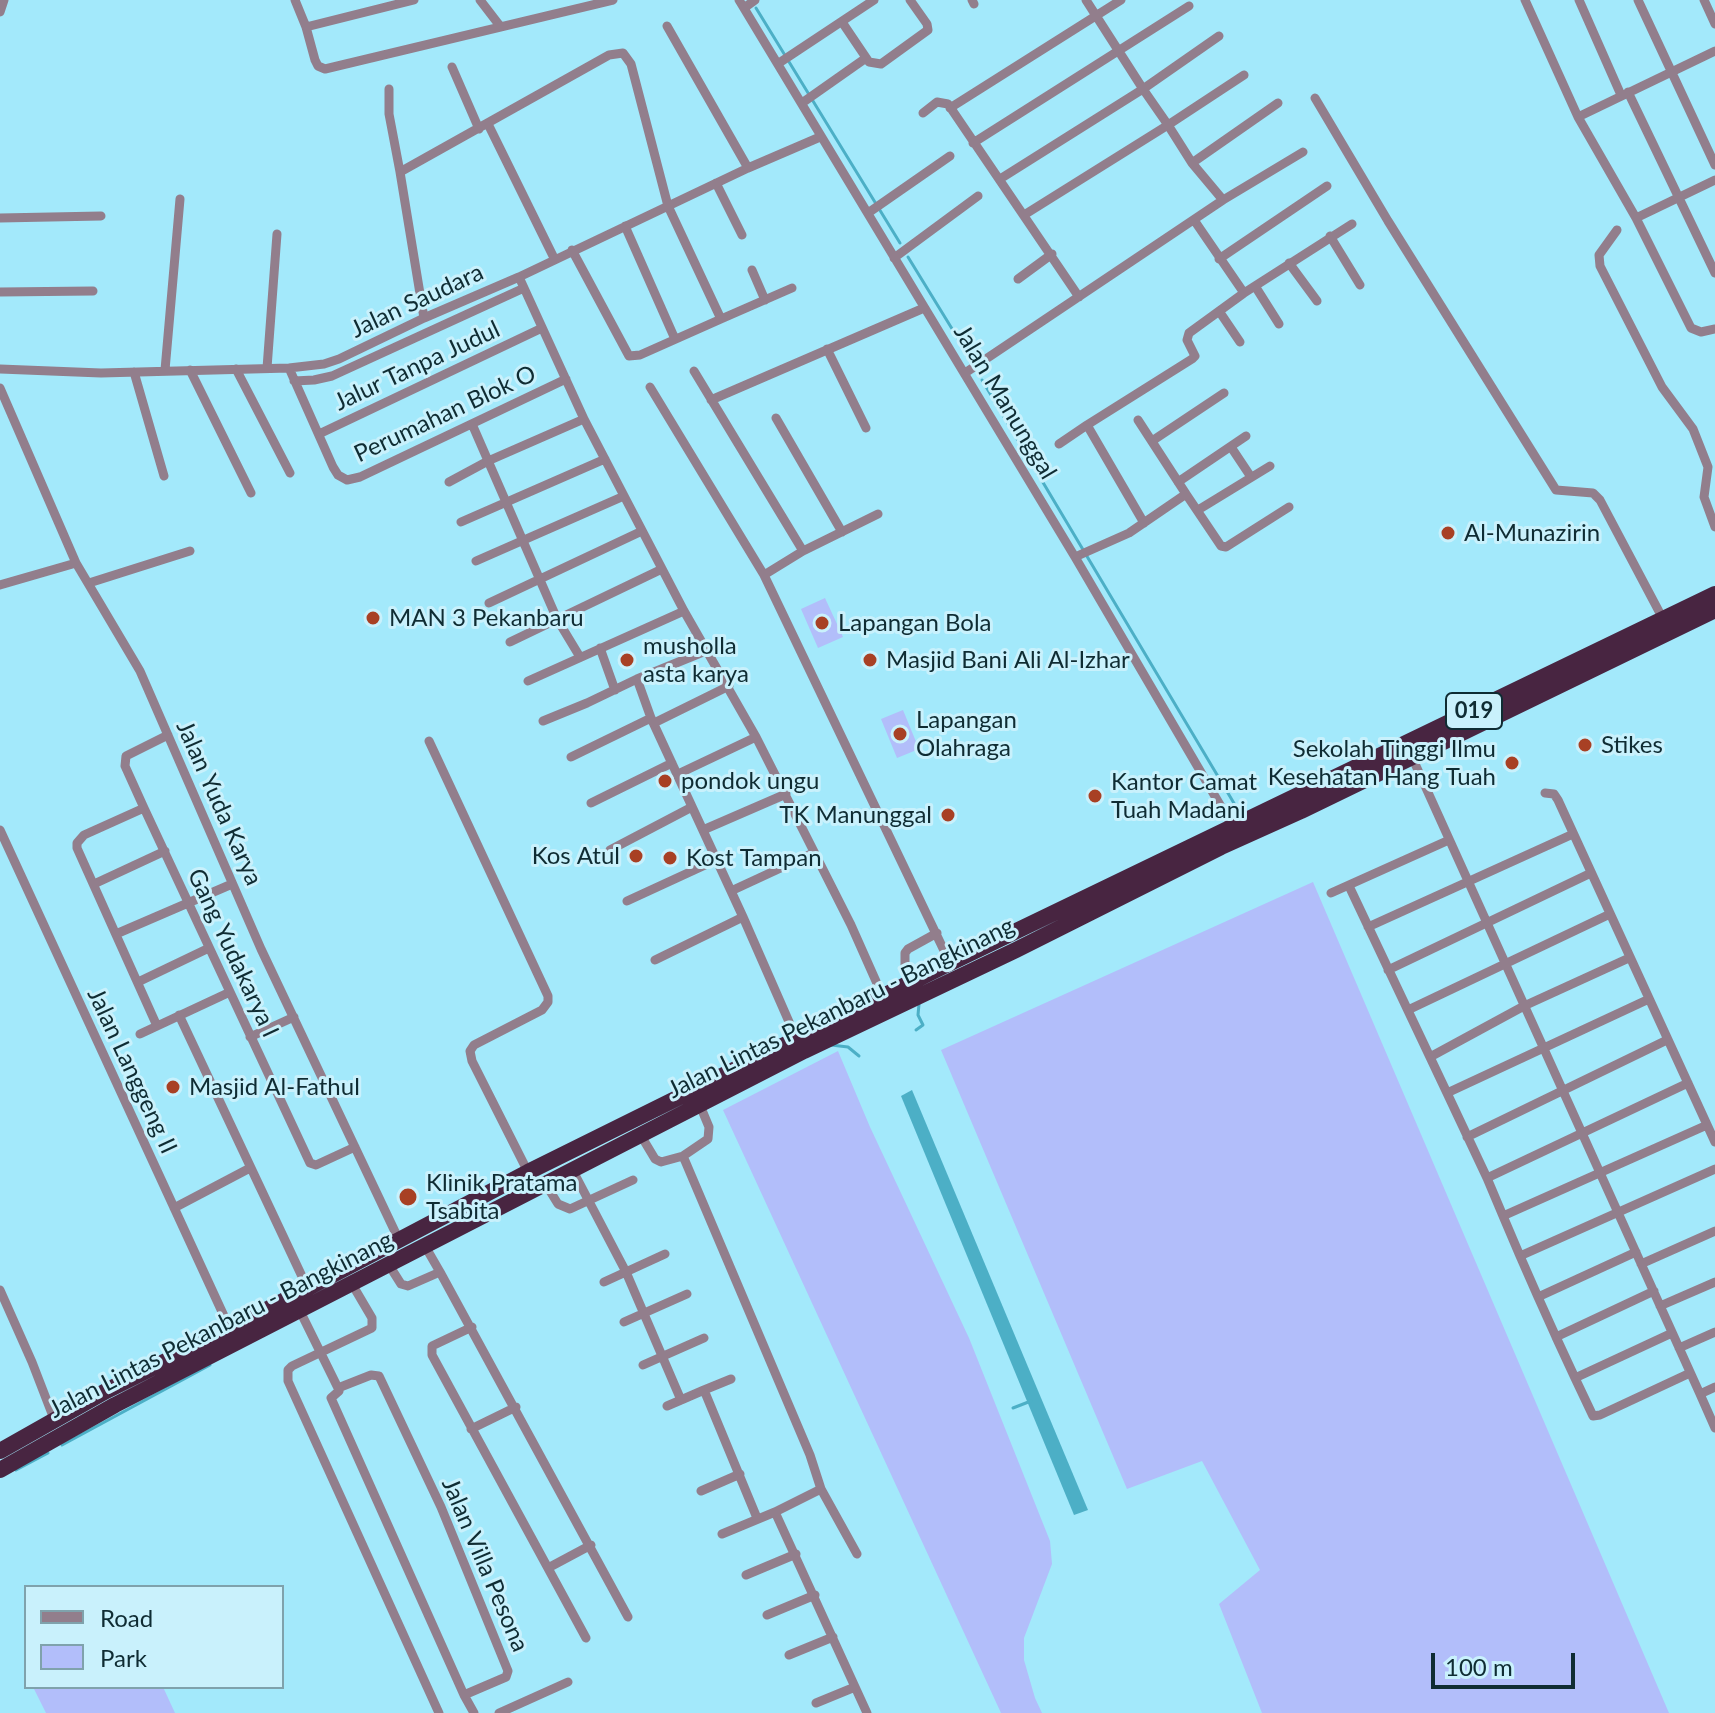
<!DOCTYPE html>
<html>
<head>
<meta charset="utf-8">
<style>
  body { margin:0 }
  #map { position:relative; width:1715px; height:1713px; overflow:hidden; background:#a3e9fb; font-family:Lato,sans-serif }
  canvas { display:block }
  .legend { position:absolute; left:24px; top:1585px; width:260px; height:104px; box-sizing:border-box; background:#c9f1fc; border:2px solid #7fa2ac; margin:0; padding:10px 14px; list-style:none; font-size:24px; color:#0f2c33 }
  .legend li { display:flex; align-items:center; gap:16px; height:40px }
  .legend b { width:40px; border:2px solid #7fa2ac }
  .scale { position:absolute; left:1431px; top:1653px; width:144px; height:36px; box-sizing:border-box; border:4px solid #0f2c33; border-top:0; padding-left:10px; font-size:24px; line-height:28px; white-space:nowrap; color:#0f2c33; -webkit-text-stroke:6px #c9f1fc; paint-order:stroke }
</style>
</head>
<body>
<div id="map">
<canvas width="1715" height="1713"></canvas>
<ul class="legend">
<li><b style="height:10px;background:#927e8c"></b>Road</li>
<li><b style="height:22px;background:#b2befa"></b>Park</li>
</ul>
<div class="scale">100 m</div>
</div>
<script>
const ctx = document.querySelector('canvas').getContext('2d');
ctx.lineJoin = 'round';
function fill(path, color) { ctx.fillStyle = color; ctx.fill(path, 'evenodd'); }
const poly = rows => new Path2D(rows.map(r => 'M' + r).join(''));
function stroke(path, color, width, dash) { ctx.strokeStyle = color; ctx.lineWidth = width; ctx.lineCap = dash ? 'butt' : 'round'; ctx.setLineDash(dash || []); ctx.stroke(path); }
function write(font, color, halo, rows, align = 'center') {
  ctx.font = font + ' Lato,sans-serif'; ctx.lineWidth = 6; ctx.setLineDash([]); ctx.textBaseline = 'middle'; ctx.strokeStyle = halo; ctx.fillStyle = color; for (const [text, x, y, turn = 0] of rows) {
    ctx.save(); ctx.translate(x, y); ctx.rotate((+turn || 0) * Math.PI / 180); ctx.textAlign = isNaN(turn) ? turn : align; if (halo) ctx.strokeText(text, 0, 0); ctx.fillText(text, 0, 0); ctx.restore();
  }
}
fill(poly([
  [825,598,843,637,818,648,801,609],
  [903,710,919,749,897,758,881,719],
  [1313,882,1551,1438,1669,1713,1262,1713,1219,1604,1260,1570,1202,1461,1127,1489,941,1050],
  [838,1051,870,1127,969,1338,1050,1541,1052,1564,1024,1638,1024,1660,1035,1698,1042,1713,1001,1713,723,1110],
  [33,1687,163,1687,175,1713,46,1713]
]), '#b2befa');
fill(poly([
  [912,1090,1088,1510,1074,1515,901,1096]
]), '#4cafc6');
stroke(poly([
  [756,8,900,243],
  [908,257,973,363],
  [982,380,1241,815],
  [916,1030,923,1025,918,1015,919,1004],
  [831,1045,848,1047,859,1056],
  [1013,1408,1031,1401],
  [62,1445,210,1365],
  [16,1470,48,1453]
]), '#4cafc6', 3);
stroke(poly([
  [295,0,306,27,315,60,318,66,325,69,613,0],
  [480,0,500,26],
  [739,0,1075,557,1233,827],
  [972,0,974,4],
  [1086,0,1143,89,1219,36],
  [1525,0,1578,117],
  [1579,0,1621,95],
  [1638,0,1715,165],
  [1704,0,1715,24],
  [744,8,755,0],
  [0,12,4,0],
  [842,22,869,62,881,64,928,30,927,24,910,0],
  [667,26,748,168],
  [306,27,414,0],
  [1715,51,1578,117,1636,218,1715,180],
  [779,63,874,0],
  [452,67,479,129],
  [389,89,389,114,400,172],
  [1628,92,1715,273],
  [1315,98,1388,221,1556,490,1593,493,1600,500,1663,619],
  [802,103,866,58],
  [950,108,1121,0],
  [923,113,937,102,948,104,1079,297],
  [488,124,554,258],
  [973,143,1189,6],
  [1192,163,1278,103],
  [1000,179,1143,89,1168,125,1024,215],
  [716,183,742,235],
  [1223,200,1192,163,1168,125,1244,75],
  [868,213,950,156],
  [0,218,101,216],
  [1636,218,1691,328,1701,332,1715,329],
  [1194,220,1244,293],
  [625,226,675,339],
  [1617,230,1599,255,1600,266,1662,387,1693,429,1708,467,1704,497,1715,527],
  [1330,236,1360,285],
  [894,258,978,196],
  [1219,259,1327,186],
  [1289,263,1317,301],
  [752,270,765,300],
  [519,277,584,419,684,611,756,737,851,925,883,997],
  [1018,279,1052,254],
  [1255,286,1279,324],
  [0,292,93,291],
  [1219,311,1240,342],
  [424,318,400,172,609,55,623,53,631,64,668,206,721,319,640,355,629,356,572,250],
  [721,319,792,288],
  [827,349,866,428],
  [267,368,277,234],
  [289,368,333,467,338,475,347,480,360,477,566,379],
  [0,369,101,373,289,368,324,364,339,359,424,318,519,277,748,168,820,137],
  [236,369,290,473],
  [165,370,180,199],
  [190,370,251,493],
  [694,371,803,551],
  [134,372,164,476],
  [965,373,1223,200,1303,152],
  [294,381,314,380,332,376,524,288],
  [650,387,764,575,803,551,878,514],
  [0,388,76,563,140,671,261,949,398,1238],
  [711,400,924,308],
  [776,418,842,532],
  [472,424,557,619,580,657],
  [1087,425,1192,359,1195,356,1187,340,1189,333,1244,293,1352,224],
  [319,434,542,328],
  [1152,441,1224,393],
  [1059,444,1087,425,1144,523],
  [1231,447,1251,477],
  [449,482,488,461,584,419],
  [1178,482,1246,436],
  [1186,494,1221,546,1226,547,1289,507],
  [1198,510,1270,466],
  [461,522,605,459],
  [1075,557,1129,533,1186,494,1138,420],
  [476,561,624,496],
  [764,575,950,963],
  [89,583,190,551],
  [0,585,76,563],
  [489,603,642,531],
  [510,642,662,569],
  [600,648,615,690],
  [637,679,708,650],
  [528,681,684,611],
  [543,721,587,703,637,679,651,718,743,917,797,1040],
  [654,723,729,686],
  [168,735,126,756,125,766,144,808,310,1163,316,1165,355,1147],
  [429,741,548,996,548,1002,542,1010,474,1045,470,1051,472,1061,528,1172],
  [571,757,651,718],
  [1412,757,1700,1394,1715,1387],
  [678,774,756,737],
  [1545,793,1554,794,1558,800,1715,1142],
  [591,803,672,763],
  [144,808,84,835,77,843,77,848,157,1026],
  [0,830,230,1329],
  [703,830,786,794],
  [610,850,692,807],
  [94,884,165,851],
  [1349,886,1447,1093,1649,999],
  [731,891,813,853],
  [1331,893,1449,840],
  [627,901,716,860],
  [1368,927,1573,834],
  [116,934,232,884],
  [655,960,743,917],
  [1388,970,1591,873],
  [138,982,209,948],
  [911,984,905,965,905,953,908,949,937,933],
  [1408,1010,1610,914],
  [179,1015,307,1287],
  [140,1034,230,992],
  [250,1037,294,1017],
  [1430,1057,1524,1006,1629,958],
  [1447,1093,1487,1178,1688,1083],
  [699,1103,709,1127,708,1139,683,1156,810,1455,821,1489,857,1554],
  [640,1134,655,1159,661,1162,683,1156],
  [1467,1137,1667,1040],
  [572,1169,626,1272,681,1400,704,1390,757,1518],
  [1487,1178,1503,1216,1707,1125],
  [545,1183,558,1204,570,1209,633,1180],
  [174,1208,250,1168],
  [1503,1216,1520,1256],
  [425,1246,440,1272],
  [1636,1252,1538,1297,1520,1256,1715,1169],
  [1641,1264,1715,1231],
  [389,1265,401,1284,408,1286,440,1272,628,1617],
  [604,1282,665,1254],
  [352,1284,372,1318,372,1328,292,1366,288,1370,288,1381,439,1713],
  [0,1290,32,1362,54,1419],
  [1538,1297,1556,1337,1654,1291],
  [1660,1306,1715,1282],
  [300,1311,338,1388],
  [624,1322,687,1294],
  [472,1327,432,1346,432,1355,586,1638],
  [1556,1337,1575,1378,1672,1333],
  [1679,1348,1715,1332],
  [643,1365,704,1338],
  [371,1375,379,1376,441,1507,508,1671,506,1677,464,1695,331,1398,339,1391,338,1388,371,1375],
  [1575,1378,1593,1416,1600,1415,1690,1373],
  [704,1390,731,1379],
  [1700,1394,1715,1428],
  [667,1406,681,1400],
  [471,1429,516,1407],
  [701,1491,740,1474],
  [775,1512,867,1713],
  [722,1534,775,1512,821,1489],
  [548,1568,591,1545],
  [746,1575,796,1554],
  [767,1615,815,1595],
  [789,1655,833,1637],
  [464,1695,474,1713],
  [816,1703,855,1687],
  [499,1713,568,1682]
]), '#927e8c', 9);
stroke(poly([
  [0,1451,106,1391,230,1329,528,1172,950,963,1715,594],
  [0,1470,115,1405,804,1051,1016,950,1221,847,1301,811,1715,610]
]), '#482541', 16);
for (const [x, y, r, color] of [
  [1448,533,8,"#a84024"],
  [373,618,8,"#a84024"],
  [822,623,8,"#a84024"],
  [627,660,8,"#a84024"],
  [870,660,8,"#a84024"],
  [900,734,8,"#a84024"],
  [1585,745,8,"#a84024"],
  [1512,763,8,"#a84024"],
  [665,781,8,"#a84024"],
  [1095,796,8,"#a84024"],
  [948,815,8,"#a84024"],
  [636,856,8,"#a84024"],
  [670,858,8,"#a84024"],
  [173,1087,8,"#a84024"],
  [408,1197,10,"#a84024"]
]) { const dot = new Path2D(); dot.arc(x, y, r, 0, 2 * Math.PI); ctx.fillStyle = color; ctx.fill(dot); stroke(dot, '#c9f1fc', 3); }
for (const [x, y, w] of [
  [1474,711,56]
]) { const box = new Path2D(); box.roundRect(x - w / 2, y - 18, w, 36, 6); ctx.fillStyle = '#c9f1fc'; ctx.fill(box); stroke(box, '#0f2c33', 2); }
write('bold 22px', '#0f2c33', null, [
  ["019",1474,711]
]);
write('24px', '#0f2c33', '#c9f1fc', [
  ["Jalan Saudara",417,301,-25],
  ["Jalur Tanpa Judul",417,366,-25],
  ["Jalan Manunggal",1005,402,59],
  ["Perumahan Blok O",445,414,-25],
  ["Jalan Yuda Karya",219,803,66],
  ["Gang Yudakarya I",233,953,65],
  ["Jalan Lintas Pekanbaru - Bangkinang",841,1008,-26],
  ["Jalan Langgeng II",132,1071,65],
  ["Jalan Lintas Pekanbaru - Bangkinang",221,1325,-27],
  ["Jalan Villa Pesona",485,1565,67]
]);
write('24px', '#0f2c33', '#c9f1fc', [
  ["Al-Munazirin",1464,533],
  ["MAN 3 Pekanbaru",389,618],
  ["Lapangan Bola",838,623],
  ["musholla",643,646],
  ["asta karya",643,674],
  ["Masjid Bani Ali Al-Izhar",886,660],
  ["Lapangan",916,720],
  ["Olahraga",916,748],
  ["Stikes",1601,745],
  ["Sekolah Tinggi Ilmu",1496,749,"right"],
  ["Kesehatan Hang Tuah",1496,777,"right"],
  ["pondok ungu",681,781],
  ["Kantor Camat",1111,782],
  ["Tuah Madani",1111,810],
  ["TK Manunggal",932,815,"right"],
  ["Kos Atul",620,856,"right"],
  ["Kost Tampan",686,858],
  ["Masjid Al-Fathul",189,1087],
  ["Klinik Pratama",426,1183],
  ["Tsabita",426,1211]
], 'left');
</script>
</body>
</html>
